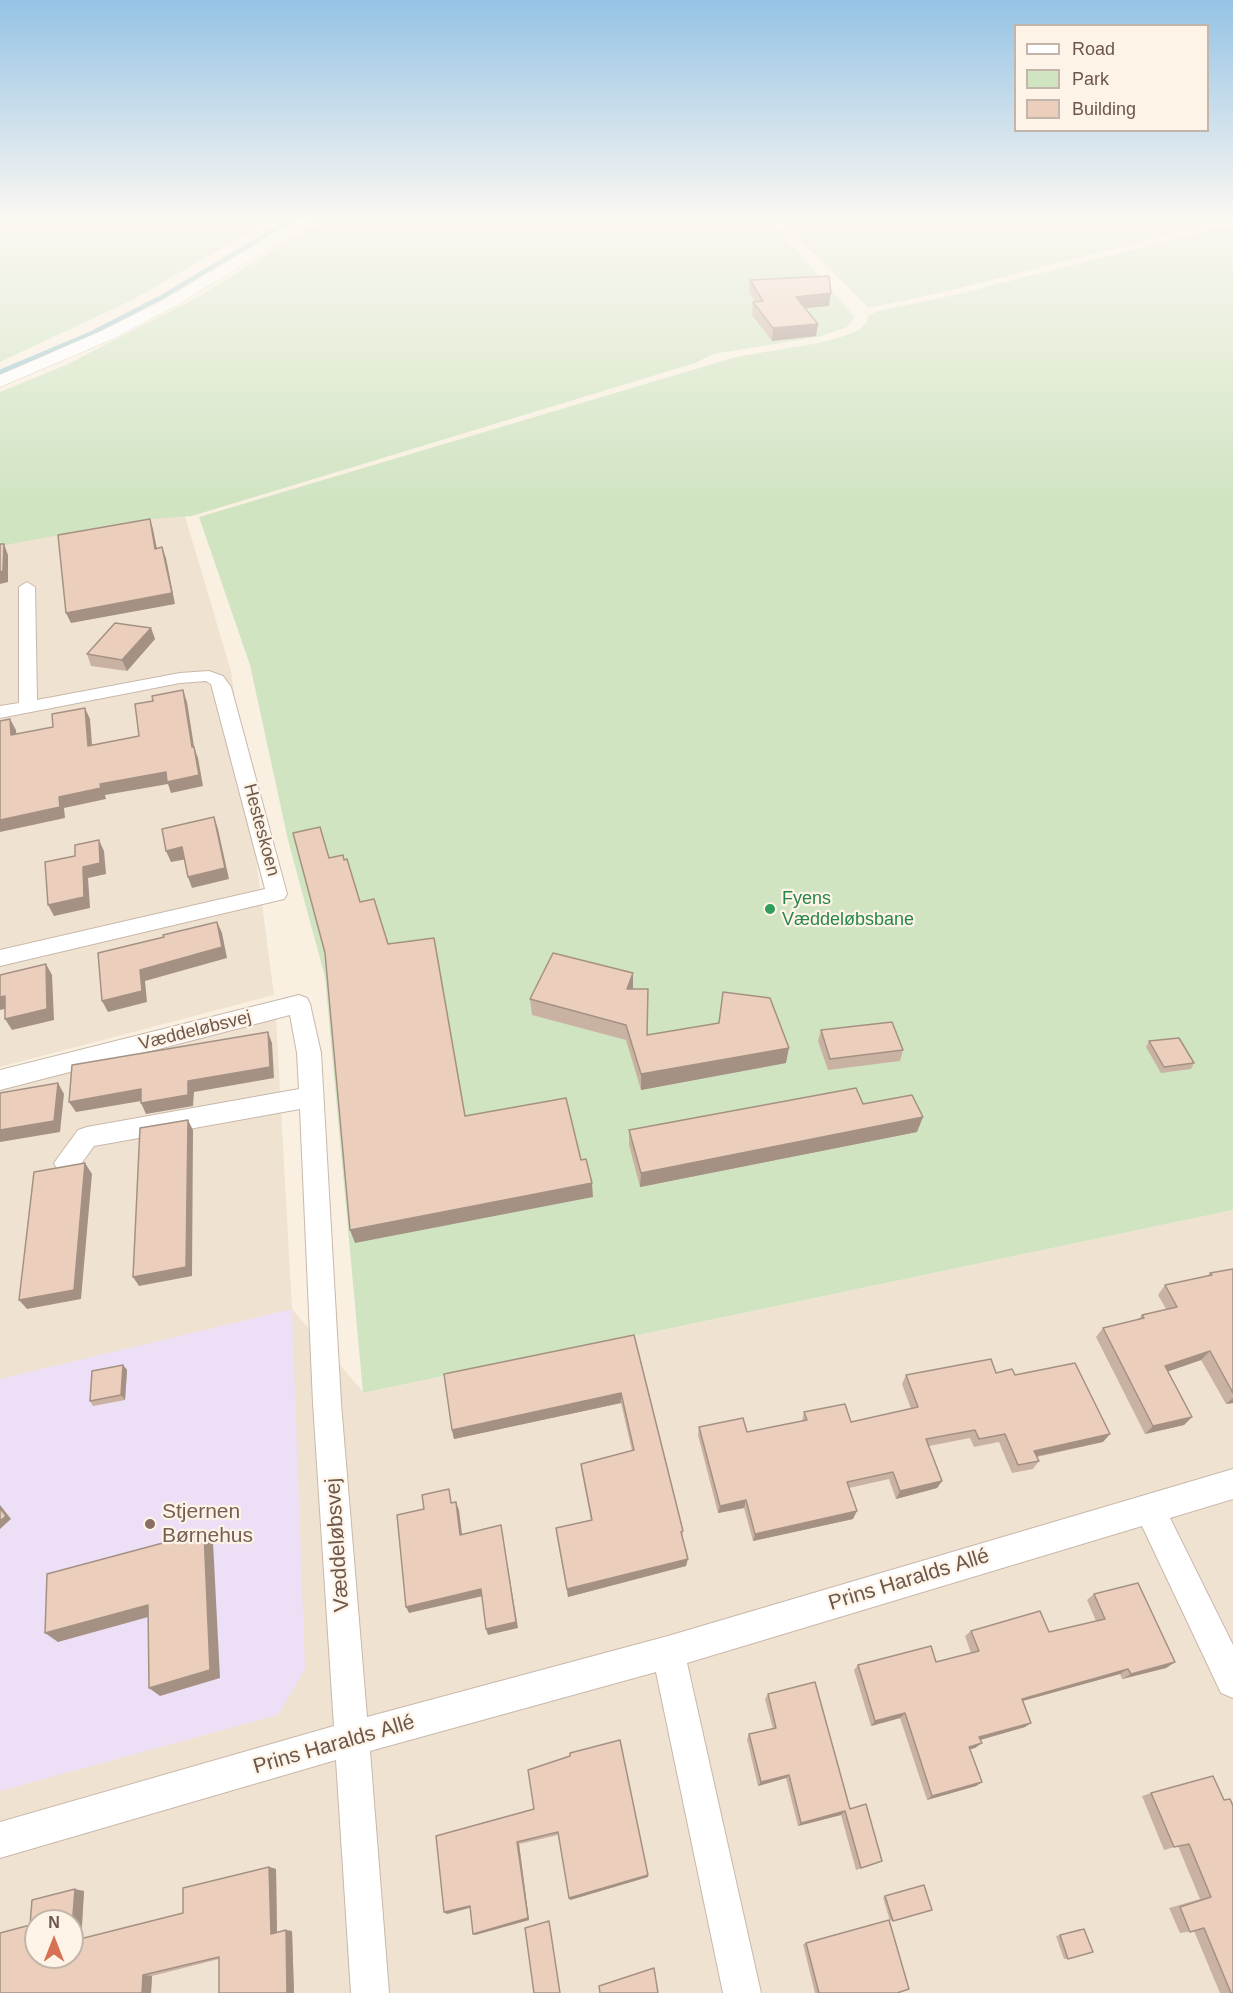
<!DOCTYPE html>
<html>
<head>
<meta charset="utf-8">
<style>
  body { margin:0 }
  #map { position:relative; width:1233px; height:1993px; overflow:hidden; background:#f9f0e1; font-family:Arial,sans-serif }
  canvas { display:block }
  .legend { position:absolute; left:1014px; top:24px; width:195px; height:108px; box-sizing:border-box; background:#fdf4e7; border:2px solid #c3b5a9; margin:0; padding:8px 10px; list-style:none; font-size:18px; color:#6d574b }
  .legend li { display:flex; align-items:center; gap:12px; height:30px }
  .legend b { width:30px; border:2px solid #c3b5a9 }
  .north { position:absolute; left:24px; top:1909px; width:60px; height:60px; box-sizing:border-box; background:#fdf4e7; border:2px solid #c3b5a9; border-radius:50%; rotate:0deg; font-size:16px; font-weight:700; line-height:24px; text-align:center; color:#6d574b }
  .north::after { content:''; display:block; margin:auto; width:21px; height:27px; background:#d77153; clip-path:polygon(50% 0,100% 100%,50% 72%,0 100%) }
</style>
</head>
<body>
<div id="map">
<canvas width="1233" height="1993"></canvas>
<ul class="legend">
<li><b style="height:8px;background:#fff"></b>Road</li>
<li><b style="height:16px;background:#d0e4c2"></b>Park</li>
<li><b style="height:16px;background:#ebcfbc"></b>Building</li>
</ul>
<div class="north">N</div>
</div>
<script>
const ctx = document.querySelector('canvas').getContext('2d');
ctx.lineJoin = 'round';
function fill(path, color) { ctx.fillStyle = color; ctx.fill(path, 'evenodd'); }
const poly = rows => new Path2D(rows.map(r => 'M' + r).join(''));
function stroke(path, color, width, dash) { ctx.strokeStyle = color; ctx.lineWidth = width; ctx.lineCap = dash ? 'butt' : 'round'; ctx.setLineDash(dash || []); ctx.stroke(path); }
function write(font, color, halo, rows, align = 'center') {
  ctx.font = font + ' Arial,sans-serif'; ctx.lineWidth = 4.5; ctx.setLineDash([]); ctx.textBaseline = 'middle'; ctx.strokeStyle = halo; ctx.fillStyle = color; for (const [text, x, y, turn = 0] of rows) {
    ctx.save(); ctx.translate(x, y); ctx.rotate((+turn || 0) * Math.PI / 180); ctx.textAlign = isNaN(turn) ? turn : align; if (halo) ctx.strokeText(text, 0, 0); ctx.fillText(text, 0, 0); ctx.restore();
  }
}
fill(poly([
  [182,506,231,671,274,995,0,1067,0,536],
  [276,1018,292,1309,364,1393,1233,1210,1233,1993,0,1993,0,1089],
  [36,1921,72,1921,72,1957,36,1957]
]), '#f0e2d1');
fill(poly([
  [292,1309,305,1669,278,1715,0,1791,0,1379]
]), '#eddff5');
fill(poly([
  [0,221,269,221,134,299,0,362],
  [321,221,771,221,855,317,847,327,818,337,713,354,695,363,192,516,140,520,0,546,0,392,66,365,196,298],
  [781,221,1224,221,952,290,869,308],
  [1233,224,1233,1210,363,1393,325,977,288,840,250,665,199,517,736,357,818,343,841,337,859,330,866,323,869,315,878,311,959,294]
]), '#d0e4c2');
stroke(poly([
  [0,372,90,334,162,297,289,221]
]), '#a0c9d0', 4.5);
const street = poly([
  [27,582,35,587,37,700,180,673,209,671,223,676,231,687,287,894,284,899,0,966,0,950,265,889,211,684,206,681,180,683,0,718,0,706,19,703,19,587,27,582],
  [299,995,307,998,310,1004,321,1053,341,1403,367,1717,668,1636,1233,1469,1233,1499,1170,1518,1233,1645,1233,1698,1221,1693,1142,1526,687,1663,761,1993,723,1993,656,1672,370,1751,389,1993,351,1993,336,1760,0,1858,0,1822,334,1726,313,1403,300,1109,94,1146,76,1171,67,1174,58,1171,54,1163,78,1130,87,1127,299,1089,297,1053,290,1015,0,1090,0,1070,299,995]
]);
const secondary = poly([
  [295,221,313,221,177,305,113,339,0,387,0,375,101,331,165,299,295,221]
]);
stroke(street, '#c8b8aa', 2);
stroke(secondary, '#cdbaaa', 1);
fill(street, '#fff');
fill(secondary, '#fff');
fill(poly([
  [750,280,829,306,805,308,818,324,816,336,772,341,752,315,753,302,755,302,749,292],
  [151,628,155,639,127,671,91,666,87,654],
  [633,973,633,989,647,1035,786,1063,641,1090,626,1040,532,1015,530,999],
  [821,1030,903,1050,900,1061,828,1070,818,1041],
  [1149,1041,1194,1063,1191,1069,1161,1073,1146,1047],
  [629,1130,917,1132,640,1187,629,1145],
  [1233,1269,1233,1403,1226,1404,1201,1360,1168,1371,1192,1417,1184,1425,1145,1434,1096,1337,1103,1328,1138,1320,1142,1315,1166,1309,1158,1295,1165,1285,1207,1276,1210,1273],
  [634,1335,683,1531,682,1537,686,1566,568,1597,557,1537,591,1520,582,1473,581,1464,632,1451,621,1403,454,1439,452,1430],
  [123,1365,127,1370,125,1400,93,1406,90,1401],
  [996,1373,1015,1375,1103,1442,1037,1457,1039,1461,1033,1469,1012,1473,999,1442,974,1447,970,1438,929,1446,942,1481,937,1488,896,1499,889,1479,849,1488,853,1519,753,1541,744,1508,718,1513,698,1435,699,1427,747,1432,802,1421,804,1412,851,1422,911,1409,902,1384,906,1375],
  [1094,1594,1175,1662,1166,1668,1122,1679,1120,1674,1023,1701,1031,1723,1025,1727,980,1740,982,1743,975,1748,970,1749,982,1782,976,1786,927,1800,900,1718,871,1726,854,1670,858,1665,936,1662,971,1653,965,1636,971,1631,1049,1632,1096,1621,1087,1600],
  [768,1694,850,1809,877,1863,856,1870,841,1815,798,1826,786,1778,758,1786,747,1739,749,1734,773,1729,765,1699],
  [1213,1776,1233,1993,1220,1993,1194,1931,1180,1933,1169,1908,1200,1899,1178,1846,1164,1850,1142,1796,1151,1793],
  [534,1809,648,1877,570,1900,558,1835,519,1844,529,1920,475,1935,473,1934,470,1908,447,1914,444,1912],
  [269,1867,276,1869,277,1932,292,1931,294,1993,219,1993,219,1959,152,1976,151,1993,30,1925,84,1891,81,1939,183,1913],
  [924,1885,932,1910,890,1921,883,1897],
  [889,1920,897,1993,815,1993,803,1944],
  [1080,1929,1084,1929,1068,1959,1064,1959,1056,1936]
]), '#cab2a2');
fill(poly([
  [831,293,829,306,795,309,796,297],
  [818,324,816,336,772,341,773,328],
  [150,519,153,529,159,559,155,549],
  [4,544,8,555,8,582,0,584,0,572],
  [162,547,166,558,175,604,71,623,66,613],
  [151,628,155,639,127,671,122,660],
  [183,690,187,702,196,759,192,747],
  [85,708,90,719,93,757,88,746],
  [10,719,16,730,17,747,11,735],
  [194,747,198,758,203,786,171,793,168,784,105,795,106,799,64,808,65,818,0,832,0,820,59,797,100,784],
  [214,817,218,829,229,879,192,888,188,877],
  [99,840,104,851,106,874,88,878,90,908,54,916,48,905,83,867],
  [182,847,187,859,171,862,166,851],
  [217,922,222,933,227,958,145,981,147,1002,108,1012,102,1001,140,970],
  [46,964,52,975,54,1020,12,1030,5,1019],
  [633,973,633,989,627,989],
  [5,996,12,1007,0,1010,0,997],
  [268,1032,272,1043,274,1078,194,1092,193,1106,146,1114,141,1103,188,1081],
  [789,1048,786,1063,641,1090,641,1074],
  [58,1083,64,1094,60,1132,0,1142,0,1130],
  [141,1089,147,1100,76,1112,69,1102],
  [923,1117,917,1132,640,1187,641,1173],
  [188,1120,193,1130,192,1276,139,1286,133,1277],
  [85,1163,92,1174,81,1299,27,1309,19,1300],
  [592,1183,593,1197,355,1243,350,1230],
  [1210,1351,1201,1360,1158,1375,1165,1366],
  [123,1365,127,1370,125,1400,121,1395],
  [621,1393,621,1403,454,1439,452,1430],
  [1233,1398,1233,1403,1226,1404],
  [1192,1417,1184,1425,1145,1434,1153,1426],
  [1110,1434,1103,1442,1028,1458,1034,1451],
  [942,1481,937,1488,896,1499,900,1491],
  [746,1500,744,1508,718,1513,720,1506],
  [456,1502,459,1510,463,1542,460,1535],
  [0,1505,11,1519,0,1529],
  [857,1511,853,1519,753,1541,755,1534],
  [501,1525,518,1628,488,1635,486,1629],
  [204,1532,213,1542,220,1678,160,1696,149,1688],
  [688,1559,686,1566,568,1597,567,1589],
  [481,1589,483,1596,409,1613,406,1607],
  [148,1605,159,1614,58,1642,45,1633],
  [1175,1662,1166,1668,1122,1679,1131,1674],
  [1128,1669,1120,1674,1015,1703,1022,1699],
  [905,1713,900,1718,871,1726,875,1721],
  [1031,1723,1025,1727,973,1742,979,1737],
  [982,1743,975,1748,964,1751,969,1747],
  [789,1775,786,1778,758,1786,761,1782],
  [982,1782,976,1786,927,1800,932,1796],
  [845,1811,841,1815,798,1826,801,1823],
  [517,1842,519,1844,529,1920,475,1935,473,1934],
  [269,1867,276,1869,277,1935,271,1934],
  [648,1875,648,1877,570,1900,569,1898],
  [75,1889,84,1891,81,1943,72,1942],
  [470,1906,472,1907,447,1914,444,1912],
  [286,1930,292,1931,294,1993,287,1993],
  [143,1975,152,1976,151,1993,142,1993]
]), '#a49184');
const building = poly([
  [829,276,831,293,796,297,818,324,773,328,753,302,763,301,750,280,829,276],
  [150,519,155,549,162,547,172,593,66,613,58,535,150,519],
  [0,544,4,544,3,571,0,572,0,544],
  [115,623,151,628,122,660,87,654,115,623],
  [183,690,192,747,194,747,199,775,167,782,166,772,100,784,101,788,59,797,60,807,0,820,0,721,10,719,11,735,53,727,52,714,85,708,88,746,139,736,135,704,153,701,152,696,183,690],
  [214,817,225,868,188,877,182,847,166,851,162,829,214,817],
  [320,827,329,858,343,855,344,860,347,859,360,902,374,899,388,944,434,938,465,1116,566,1098,581,1160,586,1159,592,1183,350,1230,325,953,293,833,320,827],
  [99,840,100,863,83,867,84,897,48,905,45,862,75,856,75,845,99,840],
  [217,922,222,947,140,970,142,991,102,1001,98,953,164,937,163,935,217,922],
  [553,953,633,973,627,989,648,989,647,1035,719,1023,723,992,770,998,789,1048,641,1074,626,1025,530,999,553,953],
  [46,964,47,1009,5,1019,5,996,0,997,0,975,46,964],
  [892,1022,903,1050,830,1059,821,1030,892,1022],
  [268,1032,270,1067,188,1081,188,1095,141,1103,141,1089,69,1102,72,1065,268,1032],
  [1179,1038,1194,1063,1164,1067,1149,1041,1179,1038],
  [58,1083,54,1121,0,1130,0,1093,58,1083],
  [856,1088,863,1104,912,1095,923,1117,641,1173,629,1130,856,1088],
  [188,1120,186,1267,133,1277,140,1128,188,1120],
  [85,1163,74,1290,19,1300,34,1172,85,1163],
  [1233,1269,1233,1393,1210,1351,1165,1366,1192,1417,1153,1426,1103,1328,1144,1318,1142,1315,1177,1307,1165,1285,1212,1275,1210,1273,1233,1269],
  [634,1335,683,1531,681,1532,688,1559,567,1589,556,1528,592,1520,581,1464,634,1450,621,1393,452,1430,444,1374,634,1335],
  [991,1359,996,1373,1012,1369,1015,1375,1075,1363,1110,1434,1034,1451,1039,1461,1018,1465,1005,1434,979,1439,975,1430,926,1439,942,1481,900,1491,893,1472,847,1482,857,1511,755,1534,746,1500,720,1506,699,1427,743,1418,747,1432,807,1420,804,1412,845,1404,851,1422,918,1407,906,1375,991,1359],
  [123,1365,121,1395,90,1401,92,1371,123,1365],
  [449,1489,451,1503,456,1502,460,1535,501,1525,516,1622,486,1629,481,1589,406,1607,397,1515,424,1509,422,1495,449,1489],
  [0,1508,6,1516,0,1521,0,1508],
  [204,1532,210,1670,149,1688,148,1605,45,1633,47,1574,204,1532],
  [1138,1583,1175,1662,1131,1674,1128,1669,1022,1699,1031,1723,979,1737,982,1743,969,1747,982,1782,932,1796,905,1713,875,1721,858,1665,931,1646,936,1662,979,1651,971,1631,1040,1611,1049,1632,1105,1619,1094,1594,1138,1583],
  [815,1682,850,1809,866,1804,882,1861,861,1868,845,1811,801,1823,789,1775,761,1782,749,1734,776,1728,768,1694,815,1682],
  [620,1740,648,1875,569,1898,558,1832,517,1842,528,1918,473,1934,470,1906,444,1912,436,1836,534,1809,528,1770,570,1756,570,1753,620,1740],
  [1213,1776,1224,1800,1230,1799,1233,1806,1233,1993,1231,1993,1204,1928,1190,1932,1180,1907,1211,1897,1189,1844,1174,1847,1151,1793,1213,1776],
  [269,1867,271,1934,286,1930,287,1993,219,1993,219,1957,143,1975,142,1993,0,1993,0,1933,30,1925,32,1900,75,1889,72,1928,72,1921,36,1921,36,1957,72,1957,72,1941,183,1913,183,1888,269,1867],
  [924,1885,932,1910,893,1921,885,1896,924,1885],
  [889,1920,909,1989,897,1993,819,1993,806,1943,889,1920],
  [549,1921,560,1993,534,1993,525,1928,549,1921],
  [1084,1929,1093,1952,1068,1959,1060,1935,1084,1929],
  [654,1968,658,1993,600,1993,599,1986,654,1968]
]);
fill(building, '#ebcfbc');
stroke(building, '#a49184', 1.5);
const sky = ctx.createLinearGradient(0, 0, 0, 500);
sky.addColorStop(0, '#95c3e5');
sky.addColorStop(0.44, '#fcf8f2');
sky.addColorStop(1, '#fcf8f200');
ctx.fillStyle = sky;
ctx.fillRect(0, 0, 1233, 500);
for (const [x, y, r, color] of [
  [770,909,6,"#2e9e5b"],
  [150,1524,6,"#8d6e63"]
]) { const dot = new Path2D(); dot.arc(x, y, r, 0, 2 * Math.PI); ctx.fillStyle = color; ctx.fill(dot); stroke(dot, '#fdf4e7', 2); }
write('18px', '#6d574b', '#fdf4e7', [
  ["Hesteskoen",261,830,75],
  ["Væddeløbsvej",195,1031,-14]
]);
write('18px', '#27864d', '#fdf4e7', [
  ["Fyens",782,899],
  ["Væddeløbsbane",782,920]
], 'left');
write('21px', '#785e54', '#fdf4e7', [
  ["Stjernen",162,1512],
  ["Børnehus",162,1536]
], 'left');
write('21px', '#6d574b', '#fdf4e7', [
  ["Væddeløbsvej",338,1545,-94],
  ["Prins Haralds Allé",909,1580,-17],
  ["Prins Haralds Allé",334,1745,-16]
]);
</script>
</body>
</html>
